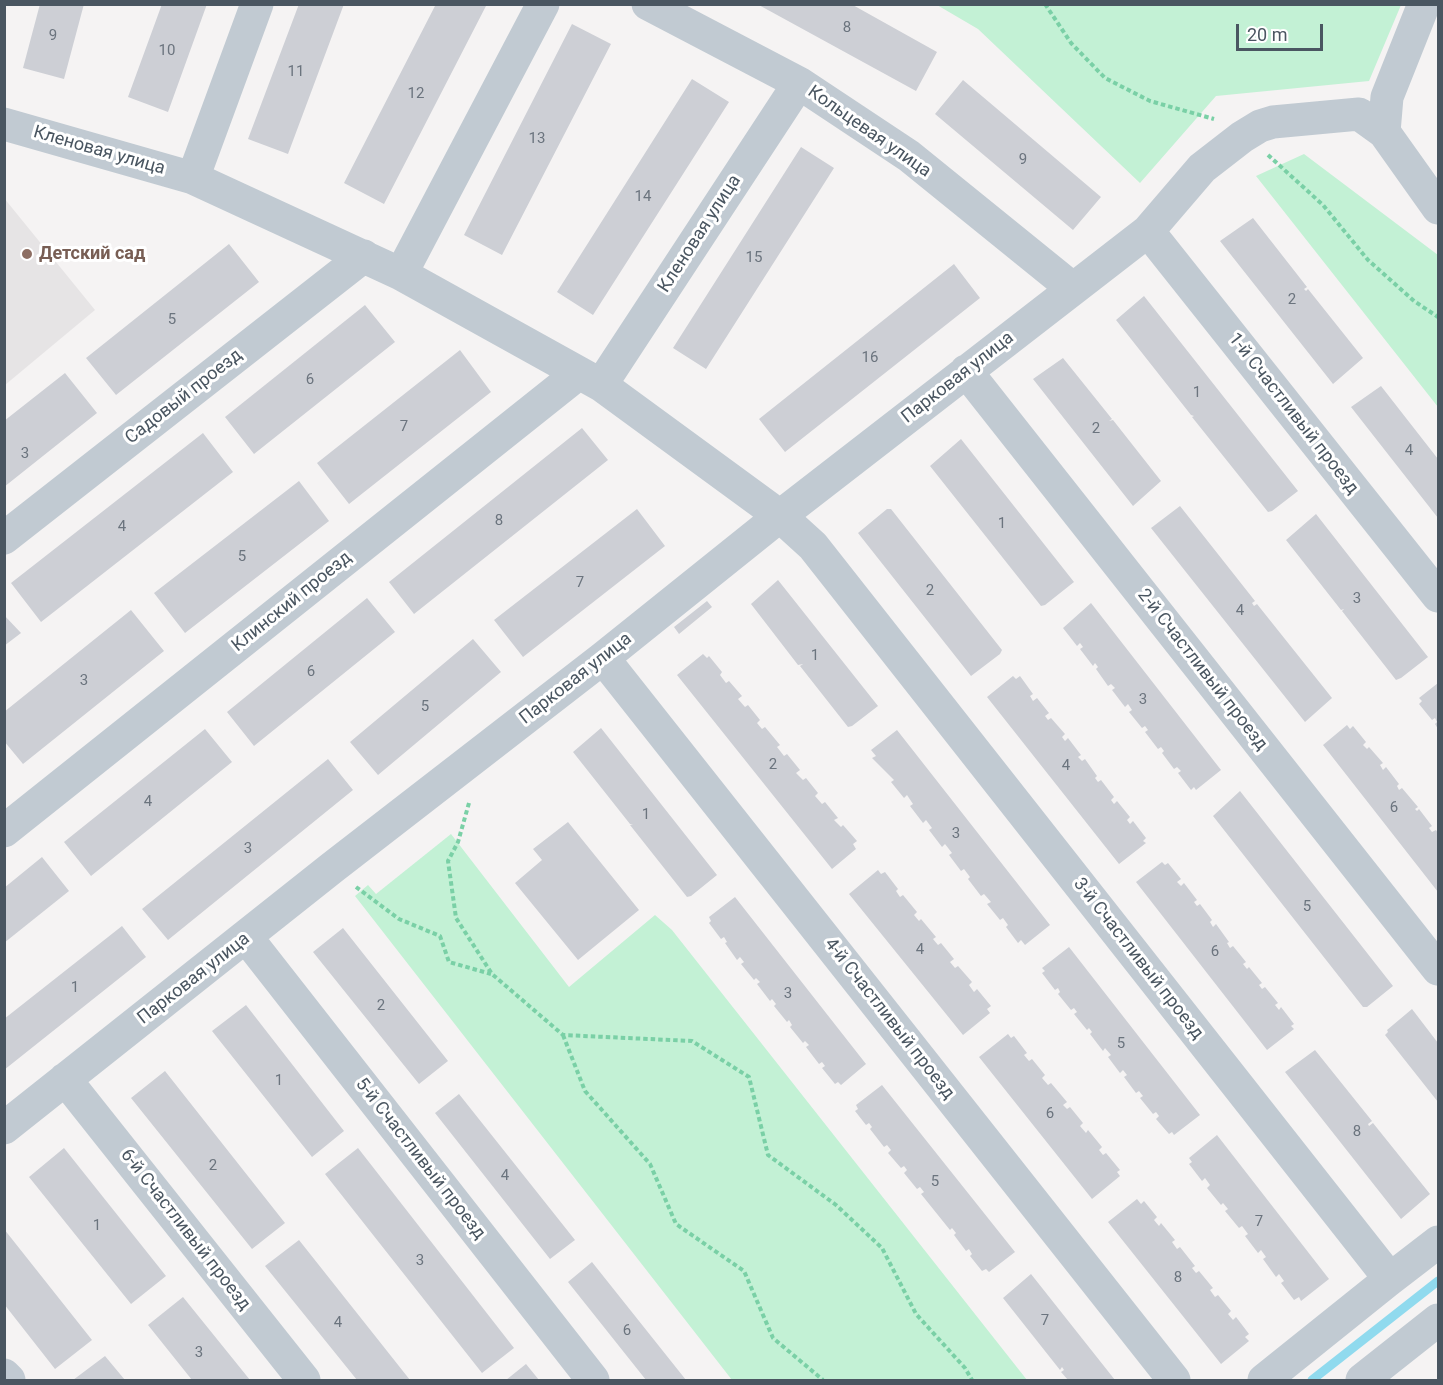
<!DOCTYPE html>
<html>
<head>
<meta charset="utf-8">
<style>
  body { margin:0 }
  #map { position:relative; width:1443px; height:1385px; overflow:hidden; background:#f5f3f3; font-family:Roboto,sans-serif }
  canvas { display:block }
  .frame { position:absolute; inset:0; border:6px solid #4a5661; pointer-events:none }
  .scale { position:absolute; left:1236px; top:24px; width:87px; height:27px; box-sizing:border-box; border:3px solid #4a5661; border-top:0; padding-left:8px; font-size:18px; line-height:21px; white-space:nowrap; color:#4a5661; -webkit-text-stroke:4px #fff; paint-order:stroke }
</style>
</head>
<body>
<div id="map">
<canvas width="1443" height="1385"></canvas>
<div class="frame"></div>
<div class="scale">20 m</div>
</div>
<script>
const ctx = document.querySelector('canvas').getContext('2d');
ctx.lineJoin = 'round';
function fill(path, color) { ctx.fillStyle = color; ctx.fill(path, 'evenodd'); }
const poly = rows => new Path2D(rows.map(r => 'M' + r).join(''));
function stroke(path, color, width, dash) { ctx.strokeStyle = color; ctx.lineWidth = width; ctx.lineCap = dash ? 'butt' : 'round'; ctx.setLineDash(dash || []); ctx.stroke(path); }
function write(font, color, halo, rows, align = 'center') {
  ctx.font = font + ' Roboto,sans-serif'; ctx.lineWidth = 6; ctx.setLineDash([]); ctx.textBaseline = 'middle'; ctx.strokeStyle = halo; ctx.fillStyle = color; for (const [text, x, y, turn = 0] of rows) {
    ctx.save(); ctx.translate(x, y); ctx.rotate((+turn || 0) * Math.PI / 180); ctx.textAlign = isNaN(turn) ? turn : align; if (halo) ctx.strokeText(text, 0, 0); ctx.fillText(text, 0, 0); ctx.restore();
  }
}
fill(poly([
  [4,198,95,310,5,385,4,385]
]), '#e6e4e5');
fill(poly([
  [937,5,1401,5,1369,81,1216,96,1140,183,978,29],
  [1304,154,1438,255,1438,407,1256,176],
  [451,834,569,987,655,915,672,930,1027,1380,732,1380,355,896,368,885,376,894]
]), '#c3f1d5');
stroke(poly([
  [1312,1380,1438,1281]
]), '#90daee', 9);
fill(poly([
  [40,4,84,4,64,79,23,68],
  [162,4,207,4,168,112,128,97],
  [299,4,344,4,288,154,248,139],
  [436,4,487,4,384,204,344,183],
  [757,4,851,4,937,52,916,91],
  [572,24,611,44,502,255,464,235],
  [692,79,729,102,593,315,557,292],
  [963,80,1101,197,1073,230,935,114],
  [801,147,834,168,706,369,673,348],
  [1253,218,1307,287,1304,289,1306,291,1308,289,1363,358,1333,384,1220,241],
  [229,244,259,282,116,395,86,358],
  [954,264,980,298,785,452,759,419],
  [1144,296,1298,491,1272,511,1268,512,1192,417,1194,416,1191,415,1116,320],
  [365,305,395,342,254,454,225,417],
  [460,350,491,392,349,504,317,463],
  [1063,358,1112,419,1109,421,1113,420,1161,481,1133,506,1033,379],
  [65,373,97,413,4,487,4,421],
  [1381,386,1438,459,1438,518,1351,407],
  [582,428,608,460,414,614,389,582],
  [203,433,233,472,41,622,11,583],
  [961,439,1074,582,1045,605,1041,606,930,466],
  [299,481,329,521,185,633,154,593],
  [1180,506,1255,601,1252,603,1254,606,1257,604,1332,698,1305,722,1151,528],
  [637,509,665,546,523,657,494,620],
  [887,509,891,509,1002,650,1000,654,971,676,858,533],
  [1316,514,1428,657,1401,678,1396,680,1342,611,1344,609,1341,610,1286,540],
  [778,580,878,706,852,726,848,727,800,666,803,664,798,665,751,604],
  [367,598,395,632,254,746,227,712],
  [707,601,712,607,679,634,674,627],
  [1091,603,1221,770,1196,790,1194,787,1191,790,1178,773,1181,771,1177,767,1174,769,1162,753,1164,751,1161,747,1158,749,1145,732,1148,730,1145,726,1142,728,1129,712,1132,710,1128,704,1125,707,1112,690,1115,688,1111,684,1108,686,1096,669,1098,667,1095,663,1093,666,1080,649,1083,647,1080,643,1077,646,1063,628],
  [131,610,164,651,23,764,4,741,4,712],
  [4,615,21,633,4,646],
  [473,639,501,672,378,775,350,742],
  [703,654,707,658,709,656,722,672,720,675,726,683,729,681,742,696,738,699,745,707,748,705,760,720,757,723,762,729,765,727,780,745,777,747,784,756,787,754,800,770,796,773,803,780,806,778,818,793,815,796,822,804,825,802,838,818,834,820,841,827,843,825,857,841,853,844,856,849,832,869,677,675],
  [1013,676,1016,679,1020,676,1033,694,1030,696,1033,701,1037,698,1049,713,1045,716,1048,720,1051,718,1065,734,1062,737,1065,741,1068,738,1081,755,1078,757,1082,761,1085,759,1097,776,1095,778,1098,782,1101,780,1114,797,1111,800,1114,804,1117,801,1130,817,1127,820,1130,824,1133,821,1146,838,1143,841,1146,843,1119,864,987,697],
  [1438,683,1438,729,1435,724,1437,722,1435,718,1432,720,1419,704,1422,701,1419,698],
  [1347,725,1350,729,1353,726,1366,742,1363,745,1367,749,1369,747,1383,763,1380,765,1383,770,1386,767,1399,784,1397,786,1399,790,1402,788,1418,807,1415,809,1417,811,1419,809,1432,826,1429,828,1432,832,1436,830,1438,833,1438,892,1323,745],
  [601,728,717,875,691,896,687,897,630,825,633,824,630,824,573,752],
  [205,729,232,762,91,876,64,842],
  [897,730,1050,925,1025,945,1021,940,1018,943,1006,927,1008,925,1003,918,1000,920,987,904,991,902,984,894,981,896,968,879,970,877,964,869,961,871,949,855,952,853,945,844,942,847,929,830,932,828,926,820,923,823,910,806,913,804,907,795,904,798,891,782,894,780,872,758,876,756,871,750],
  [328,759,353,790,168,940,142,909],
  [1240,791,1393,986,1367,1007,1363,1007,1213,816],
  [568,822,639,910,578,960,515,883,542,860,533,849],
  [42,857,69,891,4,943,4,888],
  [1162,862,1165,865,1168,863,1181,879,1177,882,1181,886,1184,883,1197,900,1194,902,1197,906,1200,904,1212,920,1210,922,1213,927,1216,924,1229,942,1227,943,1230,948,1233,946,1246,962,1243,964,1247,969,1249,967,1262,983,1259,985,1262,989,1265,987,1278,1003,1275,1005,1279,1010,1281,1007,1294,1024,1291,1026,1294,1029,1267,1050,1136,882],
  [878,870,881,874,885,872,898,889,896,891,900,897,903,895,917,912,914,915,919,921,921,919,936,937,933,939,938,945,941,943,954,959,950,962,955,968,958,966,972,982,969,985,974,992,977,989,991,1006,987,1009,990,1013,963,1035,849,894],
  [735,897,866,1064,841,1085,838,1082,835,1084,822,1068,825,1066,822,1062,819,1064,806,1047,809,1045,805,1041,803,1043,790,1027,792,1025,789,1020,787,1022,774,1006,776,1004,772,999,770,1001,757,984,760,982,756,978,754,980,741,964,744,962,740,957,737,960,725,943,727,942,724,937,721,939,709,923,711,921,709,917],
  [122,926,146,957,4,1070,4,1019],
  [343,928,448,1061,419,1084,313,952],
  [1069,947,1200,1115,1174,1135,1172,1132,1169,1134,1156,1119,1159,1116,1156,1112,1153,1114,1140,1098,1143,1096,1139,1091,1136,1093,1124,1077,1127,1075,1123,1070,1120,1073,1108,1057,1111,1055,1105,1048,1103,1051,1090,1034,1092,1032,1089,1028,1087,1030,1074,1014,1077,1012,1074,1008,1071,1010,1058,994,1060,992,1058,988,1055,990,1042,973,1045,971,1042,968],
  [246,1005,344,1131,312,1157,212,1031],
  [1412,1009,1438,1043,1438,1102,1385,1035,1388,1032,1387,1030],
  [1008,1034,1011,1038,1014,1036,1027,1053,1024,1055,1029,1061,1032,1059,1045,1075,1042,1078,1048,1085,1051,1083,1067,1102,1063,1105,1067,1109,1070,1107,1083,1123,1080,1126,1086,1133,1088,1130,1102,1147,1099,1150,1103,1155,1106,1153,1120,1170,1117,1172,1120,1176,1092,1199,979,1057],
  [1315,1050,1372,1121,1368,1124,1369,1126,1373,1123,1430,1194,1401,1219,1285,1072],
  [165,1071,285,1223,252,1249,131,1098],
  [882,1085,1015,1252,989,1272,986,1269,982,1271,970,1256,972,1254,969,1249,966,1251,954,1235,956,1233,952,1228,950,1230,921,1194,924,1192,920,1187,917,1189,904,1173,907,1170,904,1166,901,1168,888,1153,891,1150,887,1145,884,1147,870,1129,872,1127,869,1123,866,1125,855,1111,858,1109,856,1105],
  [459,1094,575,1240,550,1259,435,1113],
  [1217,1135,1329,1279,1301,1301,1299,1297,1294,1300,1281,1283,1284,1281,1279,1274,1276,1277,1263,1259,1266,1257,1261,1250,1258,1253,1245,1236,1248,1234,1242,1226,1239,1228,1225,1211,1228,1209,1223,1203,1221,1205,1207,1188,1210,1185,1205,1178,1202,1181,1189,1164,1192,1162,1189,1158],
  [64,1148,166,1276,131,1304,29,1177],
  [358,1148,514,1348,482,1373,325,1174],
  [1137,1199,1141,1204,1144,1201,1157,1217,1154,1220,1159,1226,1161,1223,1175,1240,1172,1242,1177,1249,1180,1247,1195,1266,1192,1268,1196,1273,1199,1271,1213,1288,1210,1290,1215,1297,1218,1295,1231,1311,1228,1314,1233,1320,1236,1317,1249,1334,1245,1337,1249,1341,1221,1364,1108,1222],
  [4,1229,92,1340,55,1369,4,1304],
  [299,1240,410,1380,357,1380,265,1266],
  [592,1262,686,1380,646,1380,568,1282],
  [1031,1274,1115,1380,1068,1380,1061,1372,1064,1370,1062,1367,1060,1370,1003,1298],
  [183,1297,250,1380,192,1380,148,1325],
  [105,1356,125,1380,73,1380],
  [526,1364,539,1380,506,1380]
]), '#cdcfd5');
stroke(poly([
  [1045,4,1071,43,1105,78,1150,101,1214,119],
  [1268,155,1323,205,1368,260,1414,301,1438,317],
  [469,803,458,842,448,861,456,918,492,974,563,1035,692,1041,749,1077,768,1155,836,1205,882,1248,916,1314,965,1368,972,1380],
  [356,887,399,919,440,936,449,962,491,974],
  [563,1035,585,1091,650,1164,676,1224,744,1271,773,1338,823,1380]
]), '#7ad0a6', 4, [4.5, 3]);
stroke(poly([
  [648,4,799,83,909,156,1072,288],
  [1424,4,1387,97,1384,132,1438,208],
  [4,124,193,178,401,274,601,385,780,516,813,546,1390,1279,1264,1380],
  [193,178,257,4],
  [1148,231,1438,596],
  [401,274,543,4],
  [966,371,1438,969],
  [601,385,799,83],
  [4,538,364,256],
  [603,658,1174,1380],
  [4,831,579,373],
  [247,938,593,1380],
  [65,1079,304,1380],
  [4,1128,333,867,603,658,780,516,1148,231,1202,168,1242,137,1260,126,1273,122,1359,114,1384,132],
  [1390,1279,1438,1242],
  [4,1375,9,1380],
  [1362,1380,1438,1320]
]), '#c1cad2', 33);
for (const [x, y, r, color] of [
  [27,254,6,"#8d6e63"]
]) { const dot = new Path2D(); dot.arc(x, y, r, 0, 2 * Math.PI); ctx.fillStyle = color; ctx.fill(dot); stroke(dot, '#fff', 2); }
write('15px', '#6b747e', null, [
  ["8",847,28],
  ["9",53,36],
  ["10",167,51],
  ["11",296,72],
  ["12",416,94],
  ["13",537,139],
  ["9",1023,160],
  ["14",643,197],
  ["15",754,258],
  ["2",1292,300],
  ["5",172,320],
  ["16",870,358],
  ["6",310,380],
  ["1",1197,393],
  ["7",404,427],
  ["2",1096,429],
  ["4",1409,451],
  ["3",25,454],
  ["8",499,521],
  ["1",1002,524],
  ["4",122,527],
  ["5",242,557],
  ["7",580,583],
  ["2",930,591],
  ["3",1357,599],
  ["4",1240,611],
  ["1",815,656],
  ["6",311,672],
  ["3",84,681],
  ["3",1143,700],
  ["5",425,707],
  ["2",773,765],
  ["4",1066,766],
  ["4",148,802],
  ["6",1394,808],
  ["1",646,815],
  ["3",956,834],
  ["3",248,849],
  ["5",1307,907],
  ["4",920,950],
  ["6",1215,952],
  ["1",75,988],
  ["3",788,994],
  ["2",381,1006],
  ["5",1121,1044],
  ["1",279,1081],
  ["6",1050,1114],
  ["8",1357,1132],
  ["2",213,1166],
  ["4",505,1176],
  ["5",935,1182],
  ["7",1259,1222],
  ["1",97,1226],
  ["3",420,1261],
  ["8",1178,1278],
  ["7",1045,1321],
  ["4",338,1323],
  ["6",627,1331],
  ["3",199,1353]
]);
write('18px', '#4a5661', '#fff', [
  ["Кольцевая улица",869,132,35],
  ["Кленовая улица",99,151,16],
  ["Кленовая улица",700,234,-57],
  ["Парковая улица",958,378,-38],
  ["Садовый проезд",184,397,-38],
  ["1-й Счастливый проезд",1293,414,52],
  ["Клинский проезд",292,602,-39],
  ["2-й Счастливый проезд",1202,670,52],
  ["Парковая улица",576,679,-38],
  ["3-й Счастливый проезд",1138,959,52],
  ["Парковая улица",194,979,-38],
  ["4-й Счастливый проезд",889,1019,52],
  ["5-й Счастливый проезд",420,1159,52],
  ["6-й Счастливый проезд",185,1230,52]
]);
write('bold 18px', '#785e54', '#fff', [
  ["Детский сад",39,254]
], 'left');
</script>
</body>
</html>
